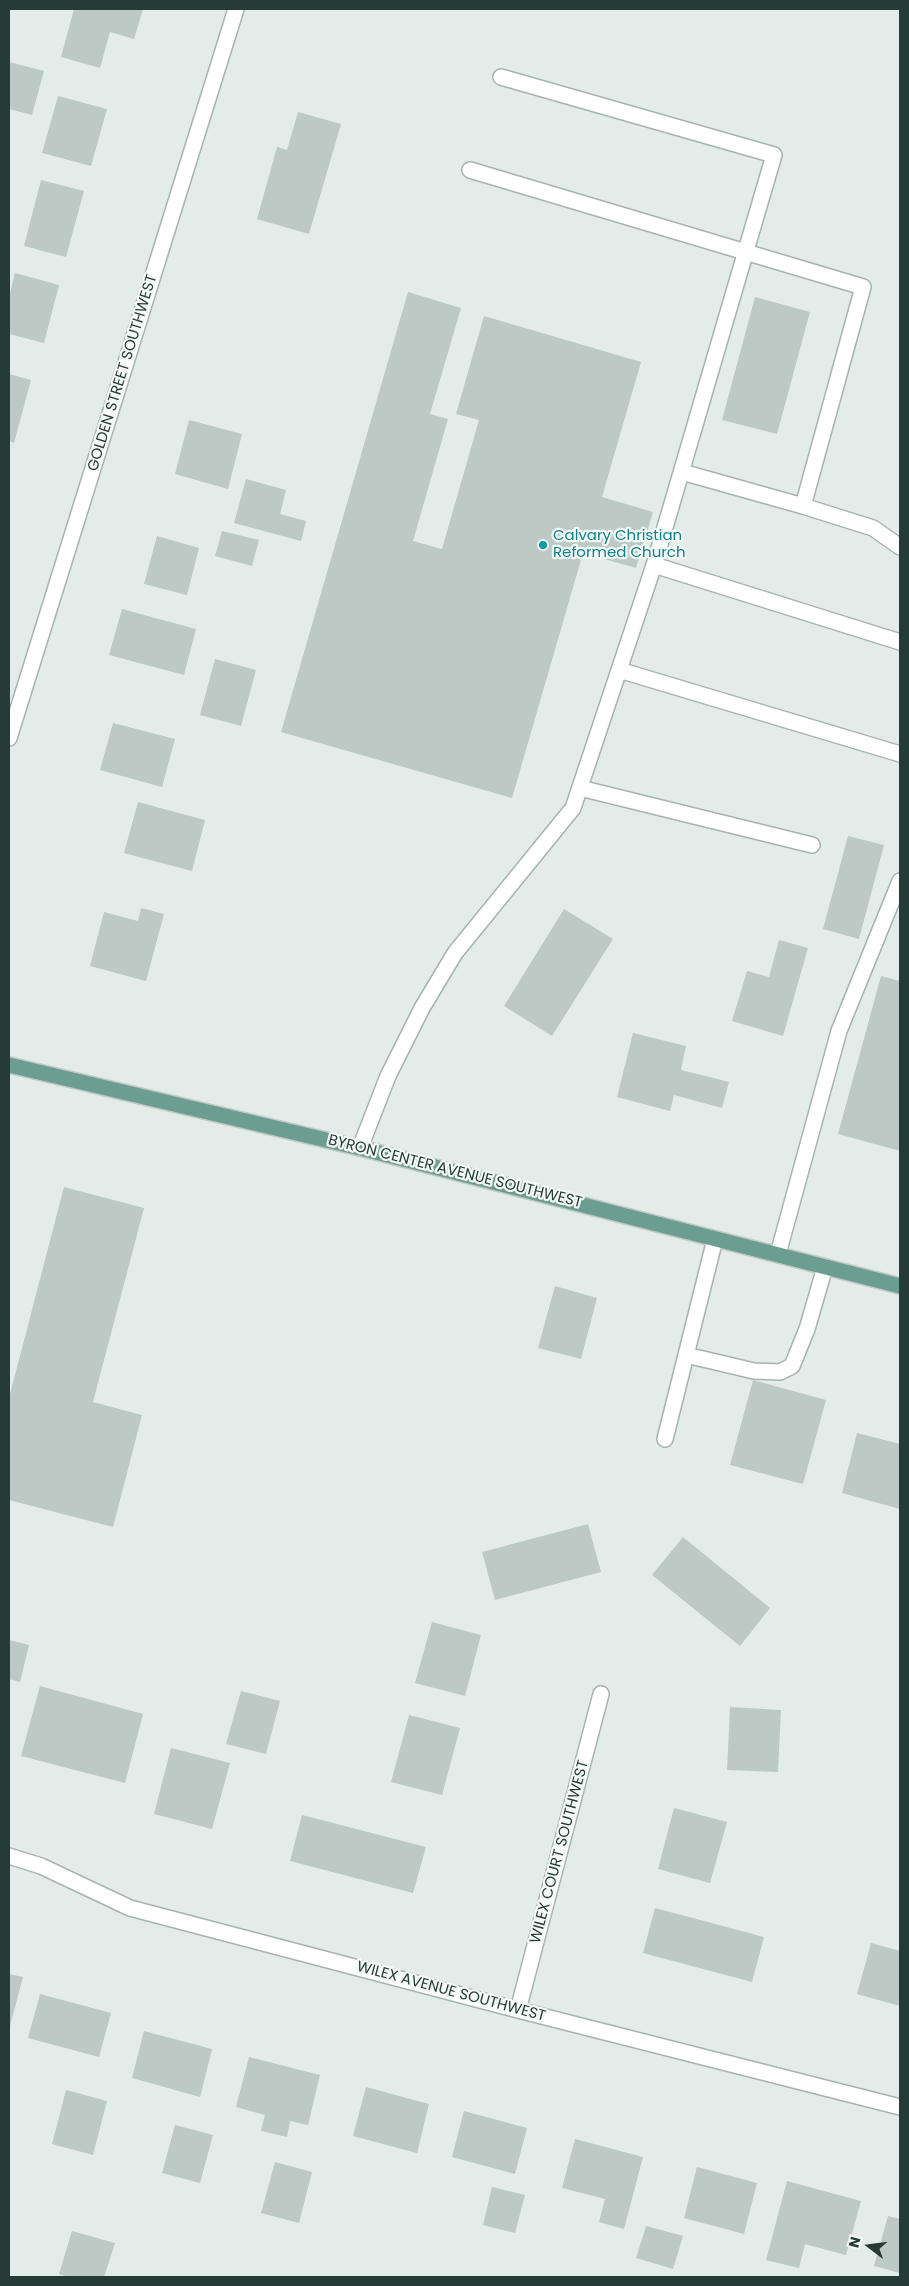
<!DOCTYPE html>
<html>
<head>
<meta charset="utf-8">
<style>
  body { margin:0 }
  #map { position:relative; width:909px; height:2286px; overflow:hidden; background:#e3ece8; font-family:Poppins,sans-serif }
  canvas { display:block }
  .frame { position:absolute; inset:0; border:10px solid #243c35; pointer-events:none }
  .north { position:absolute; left:844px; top:2221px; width:50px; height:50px; -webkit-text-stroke:4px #f4f9f6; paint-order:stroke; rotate:285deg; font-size:14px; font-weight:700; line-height:20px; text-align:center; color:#243c35 }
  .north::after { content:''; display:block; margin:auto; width:18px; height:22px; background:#243c35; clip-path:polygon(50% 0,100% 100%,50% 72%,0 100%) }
</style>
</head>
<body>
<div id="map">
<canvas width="909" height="2286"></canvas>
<div class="frame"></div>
<div class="north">N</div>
</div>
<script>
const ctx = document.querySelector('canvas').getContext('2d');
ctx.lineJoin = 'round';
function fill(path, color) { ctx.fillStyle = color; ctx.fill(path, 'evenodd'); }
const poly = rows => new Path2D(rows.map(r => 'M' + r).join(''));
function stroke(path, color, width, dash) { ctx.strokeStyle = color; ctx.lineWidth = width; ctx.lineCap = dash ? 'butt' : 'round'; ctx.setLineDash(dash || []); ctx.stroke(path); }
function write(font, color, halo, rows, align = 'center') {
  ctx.font = font + ' Poppins,sans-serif'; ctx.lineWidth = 4.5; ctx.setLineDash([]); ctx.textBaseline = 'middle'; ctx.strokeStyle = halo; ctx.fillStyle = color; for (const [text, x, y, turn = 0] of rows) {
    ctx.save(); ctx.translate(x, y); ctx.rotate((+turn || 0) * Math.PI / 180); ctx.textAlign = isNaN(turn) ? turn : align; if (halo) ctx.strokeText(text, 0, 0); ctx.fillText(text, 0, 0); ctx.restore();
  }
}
fill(poly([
  [74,9,143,9,134,39,110,32,100,68,61,57],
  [9,62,44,71,32,115,9,109],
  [58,96,107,109,91,166,42,153],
  [298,112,341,124,309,234,257,219,277,147,287,150],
  [41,180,84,191,66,257,24,246],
  [15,273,59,285,44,343,9,334,9,297],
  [408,292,461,308,430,414,448,419,413,541,442,549,479,420,456,414,484,316,641,362,602,497,653,512,636,568,583,553,512,798,281,732],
  [755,297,810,312,777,434,722,420],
  [9,374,31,380,14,443,9,441],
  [189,420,242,434,228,489,175,474],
  [246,479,286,490,280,514,306,521,301,541,234,523],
  [222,531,259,540,252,566,215,556],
  [157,536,199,548,187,595,144,584],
  [122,609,196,629,184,675,109,655],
  [215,659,256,670,241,726,200,715],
  [113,723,175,739,162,787,100,770],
  [138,802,205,820,192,871,124,853],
  [848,836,884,845,859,939,823,929],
  [141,908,164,914,146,981,90,966,104,912,138,921],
  [564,909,613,939,552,1036,504,1006],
  [779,940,808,948,783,1036,732,1021,747,971,769,977],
  [881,976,900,981,900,1151,838,1134],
  [633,1033,686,1046,681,1070,729,1082,722,1108,674,1095,670,1111,617,1097],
  [64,1187,144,1208,93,1402,142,1415,113,1527,9,1500,9,1398],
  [555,1286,597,1298,581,1359,538,1348],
  [753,1380,826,1400,803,1484,730,1465],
  [857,1433,900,1444,900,1509,842,1493],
  [588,1524,601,1572,495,1600,482,1552],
  [683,1537,770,1608,740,1646,652,1575],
  [432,1622,481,1635,465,1696,415,1683],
  [9,1640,29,1645,20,1682,9,1679],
  [40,1686,143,1714,125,1783,21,1756],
  [241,1691,280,1701,266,1754,226,1744],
  [730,1707,781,1710,778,1772,727,1770],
  [409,1715,460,1728,442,1795,391,1782],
  [171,1748,230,1763,212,1829,154,1814],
  [674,1808,727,1822,710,1883,658,1869],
  [302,1815,426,1847,413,1893,290,1861],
  [655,1908,764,1937,752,1982,643,1953],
  [871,1943,900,1951,900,2006,857,1994],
  [9,1974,23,1977,9,2030],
  [40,1994,111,2013,99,2057,28,2038],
  [144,2031,212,2049,200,2097,132,2078],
  [249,2057,320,2075,308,2125,290,2121,287,2137,261,2131,265,2115,236,2107],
  [366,2087,429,2104,417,2153,353,2136],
  [66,2090,107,2101,93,2155,52,2144],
  [464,2111,527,2128,515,2174,452,2157],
  [175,2125,213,2135,200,2183,162,2173],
  [575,2139,643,2157,624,2229,599,2222,605,2199,562,2188],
  [275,2162,312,2172,299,2223,261,2213],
  [697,2167,757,2183,744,2234,684,2218],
  [787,2181,861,2201,846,2255,805,2244,799,2268,766,2260],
  [492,2187,525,2195,515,2233,483,2225],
  [888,2216,900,2219,900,2273,874,2266],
  [646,2226,683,2236,673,2269,636,2258],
  [72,2231,115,2243,104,2277,69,2277,59,2274]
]), '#bcc9c4');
const service = poly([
  [470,170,863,287,803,506],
  [682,472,803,506,873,528,900,547],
  [654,565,900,642],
  [619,670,900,754],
  [580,788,812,845],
  [360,1148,388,1076,422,1008,455,953,573,808,654,565,774,155,501,77],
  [778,1254,839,1031,900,881],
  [686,1355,754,1371,780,1372,792,1366,807,1329,825,1267],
  [665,1439,715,1239]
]);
const minor = poly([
  [9,738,236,9],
  [9,1856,41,1866,130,1908,518,2010,900,2107],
  [518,2010,601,1694]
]);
const primary = poly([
  [9,1065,360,1148,900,1286]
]);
stroke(service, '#a6b4af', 18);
stroke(minor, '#a6b4af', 18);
stroke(primary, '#c2c8c6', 18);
stroke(service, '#fff', 15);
stroke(minor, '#fff', 15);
stroke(primary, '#6b9e90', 15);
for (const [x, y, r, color] of [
  [543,545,5,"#0f9aa8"]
]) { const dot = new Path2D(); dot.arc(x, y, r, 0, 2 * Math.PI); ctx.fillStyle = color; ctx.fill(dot); stroke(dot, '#f4f9f6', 2); }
write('15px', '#243c35', '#f4f9f6', [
  ["GOLDEN STREET SOUTHWEST",123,373,-73],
  ["BYRON CENTER AVENUE SOUTHWEST",455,1172,14],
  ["WILEX COURT SOUTHWEST",560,1852,-75],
  ["WILEX AVENUE SOUTHWEST",451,1992,15]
]);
write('15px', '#0d838f', '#f4f9f6', [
  ["Calvary Christian",553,536],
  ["Reformed Church",553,553]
], 'left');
</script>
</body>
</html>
